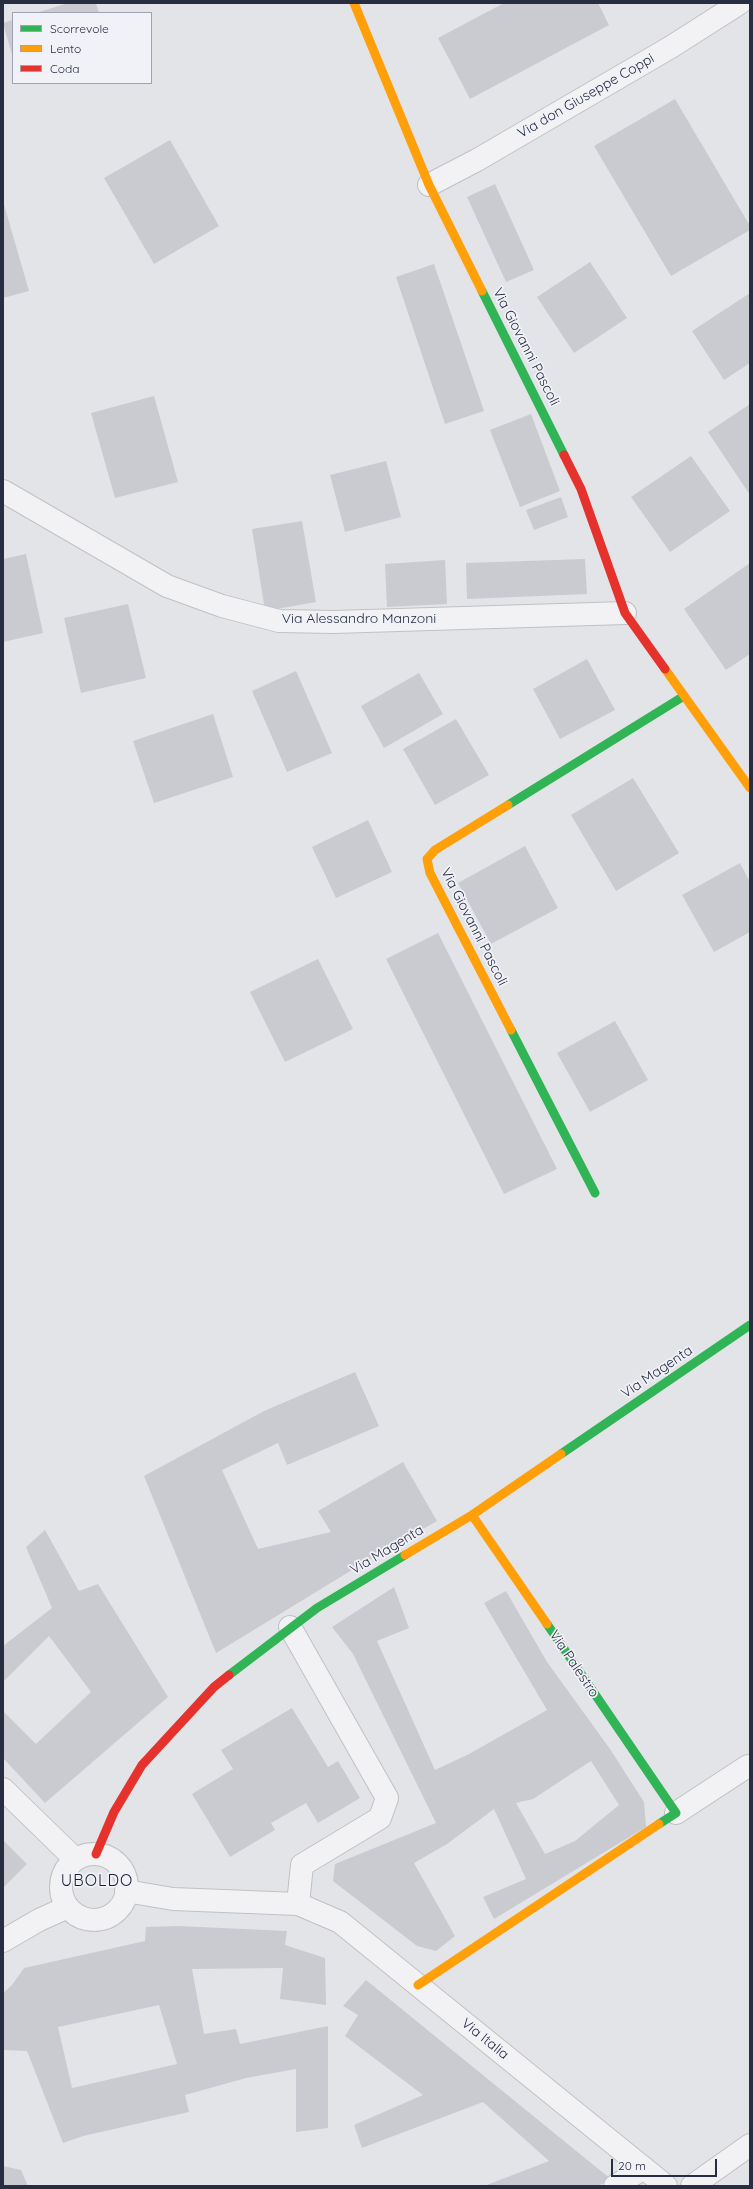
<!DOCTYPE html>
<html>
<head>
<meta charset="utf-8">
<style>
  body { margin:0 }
  #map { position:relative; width:753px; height:2189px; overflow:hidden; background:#e3e4e8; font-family:Quicksand,sans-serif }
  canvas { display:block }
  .frame { position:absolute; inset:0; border:4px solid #292d41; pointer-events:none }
  .legend { position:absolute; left:12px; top:12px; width:140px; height:72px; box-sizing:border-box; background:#f0f2f7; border:1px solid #a0a3ae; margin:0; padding:5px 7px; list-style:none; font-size:12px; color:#292d41 }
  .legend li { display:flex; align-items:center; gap:8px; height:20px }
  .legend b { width:20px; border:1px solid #a0a3ae }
  .scale { position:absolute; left:611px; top:2159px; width:106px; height:18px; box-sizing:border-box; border:2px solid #292d41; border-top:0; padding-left:5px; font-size:12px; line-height:14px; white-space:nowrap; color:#292d41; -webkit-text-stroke:3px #f0f2f7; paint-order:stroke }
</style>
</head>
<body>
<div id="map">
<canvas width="753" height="2189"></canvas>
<div class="frame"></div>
<ul class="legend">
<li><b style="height:5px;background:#30b455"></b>Scorrevole</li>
<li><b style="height:5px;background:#ff9f0a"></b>Lento</li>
<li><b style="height:5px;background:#e5322d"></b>Coda</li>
</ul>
<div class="scale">20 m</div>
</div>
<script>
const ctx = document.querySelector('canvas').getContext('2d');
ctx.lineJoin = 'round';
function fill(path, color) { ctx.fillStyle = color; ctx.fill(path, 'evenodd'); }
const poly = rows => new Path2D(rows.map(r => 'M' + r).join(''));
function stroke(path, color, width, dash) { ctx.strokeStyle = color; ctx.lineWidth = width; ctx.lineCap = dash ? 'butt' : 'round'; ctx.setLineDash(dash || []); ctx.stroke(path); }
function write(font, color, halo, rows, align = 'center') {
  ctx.font = font + ' Quicksand,sans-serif'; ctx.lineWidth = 3.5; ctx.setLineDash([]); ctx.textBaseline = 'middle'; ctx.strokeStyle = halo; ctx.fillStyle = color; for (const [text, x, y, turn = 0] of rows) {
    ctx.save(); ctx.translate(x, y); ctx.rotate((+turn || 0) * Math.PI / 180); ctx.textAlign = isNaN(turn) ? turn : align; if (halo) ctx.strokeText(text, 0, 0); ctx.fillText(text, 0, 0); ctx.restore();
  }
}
fill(poly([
  [68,3,96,3,99,13,36,13],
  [504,3,598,3,609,25,470,99,438,38],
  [13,20,13,58,3,23],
  [675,99,750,226,750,230,671,276,594,146],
  [170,140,219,226,154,264,104,178],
  [495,184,534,270,506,282,467,197],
  [3,201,29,291,3,298],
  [590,262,627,318,574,353,537,297],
  [434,264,484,411,445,424,396,277],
  [750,293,750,363,724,380,692,331],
  [154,396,178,482,115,498,91,413],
  [750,404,750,495,708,432],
  [531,414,560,491,520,507,490,430],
  [691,456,730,511,670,552,631,497],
  [386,461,401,517,345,532,330,475],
  [561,497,568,517,534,530,526,510],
  [302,521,316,602,265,611,252,529],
  [26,554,43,633,3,642,3,559],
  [585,559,587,594,467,599,466,563],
  [445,560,447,604,387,607,385,564],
  [750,563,750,654,726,670,684,609],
  [128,604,146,678,81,693,64,618],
  [587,659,615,710,560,739,533,689],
  [296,671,332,753,287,772,252,691],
  [419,673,443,714,384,748,361,706],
  [213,714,233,777,154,803,133,741],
  [456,719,489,775,435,805,403,749],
  [633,778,679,853,616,891,571,815],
  [368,820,392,872,336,898,312,847],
  [525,846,558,908,491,944,458,883],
  [740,863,750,882,750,932,714,952,682,895],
  [438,933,557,1169,504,1194,386,959],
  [318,959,353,1029,285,1062,250,992],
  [615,1021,648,1080,590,1112,557,1053],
  [355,1372,379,1426,287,1465,278,1443,222,1470,258,1549,331,1532,318,1511,403,1462,437,1521,352,1570,216,1653,144,1476,264,1411],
  [45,1530,79,1591,98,1584,168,1697,45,1803,3,1758,3,1711,36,1744,91,1692,49,1636,3,1682,3,1646,52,1608,26,1547],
  [394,1587,409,1628,377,1641,435,1770,469,1754,547,1710,484,1603,506,1591,547,1662,610,1749,644,1802,646,1827,494,1919,483,1897,526,1879,494,1809,447,1844,414,1863,455,1936,436,1951,417,1946,333,1881,335,1864,436,1823,353,1654,332,1627],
  [591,1761,619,1805,575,1841,545,1854,516,1803,533,1799],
  [292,1708,328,1767,338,1761,360,1798,318,1823,306,1803,271,1823,275,1830,230,1857,192,1794,233,1769,221,1750],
  [3,1840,27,1864,3,1888],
  [178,1926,287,1931,285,1945,325,1958,326,2005,280,1999,283,1968,192,1969,204,2034,236,2029,240,2044,328,2026,328,2128,296,2132,296,2069,246,2078,185,2095,189,2112,83,2136,63,2143,27,2051,3,2050,3,1993,12,1985,24,1968,145,1941,146,1927],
  [159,2005,177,2064,72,2088,58,2027],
  [366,1980,612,2180,597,2186,484,2186,549,2161,483,2102,362,2148,354,2125,423,2095,345,2036,358,2015,343,2006],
  [3,2166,21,2170,28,2186,3,2186]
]), '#cacbd0');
const street = poly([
  [429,185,477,160,671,47,740,3],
  [3,491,167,586,222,606,279,621,334,622,625,613],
  [290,1627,387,1798,380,1818,302,1865,298,1904],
  [3,1789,75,1859],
  [676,1813,748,1766],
  '61 1887a33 33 0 1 1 66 0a33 33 0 1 1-66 0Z',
  [126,1891,173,1899,298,1904,340,1922,666,2186],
  [3,1941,39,1920,68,1907],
  [615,2186,644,2168],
  [692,2186,750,2145]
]);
stroke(street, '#c0c1c5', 24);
stroke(street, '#f2f2f4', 22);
stroke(poly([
  [482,291,564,455],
  [508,805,684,696],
  [511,1030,595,1193],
  [561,1454,750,1325],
  [547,1624,676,1813,659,1824],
  [229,1675,317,1608,405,1555]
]), '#30b455', 9);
stroke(poly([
  [354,3,429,185,482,291],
  [665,669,750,788],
  [508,805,435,850,427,859,430,873,511,1030],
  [472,1515,547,1624],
  [405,1555,472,1515,561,1454],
  [418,1985,659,1824]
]), '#ff9f0a', 9);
stroke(poly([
  [564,455,581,489,625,613,665,669],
  [96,1854,114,1812,142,1765,214,1687,229,1675]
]), '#e5322d', 9);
write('14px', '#292d41', '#f0f2f7', [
  ["Via don Giuseppe Coppi",586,96,-30],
  ["Via Giovanni Pascoli",526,347,63],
  ["Via Alessandro Manzoni",359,619],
  ["Via Giovanni Pascoli",474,927,63],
  ["Via Magenta",657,1372,-34],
  ["Via Magenta",387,1550,-31],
  ["Via Palestro",574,1664,56],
  ["Via Italia",485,2039,39]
]);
ctx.letterSpacing = '1px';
write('16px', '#1b1f32', '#f0f2f7', [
  ["UBOLDO",97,1881]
]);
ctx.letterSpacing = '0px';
</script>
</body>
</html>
